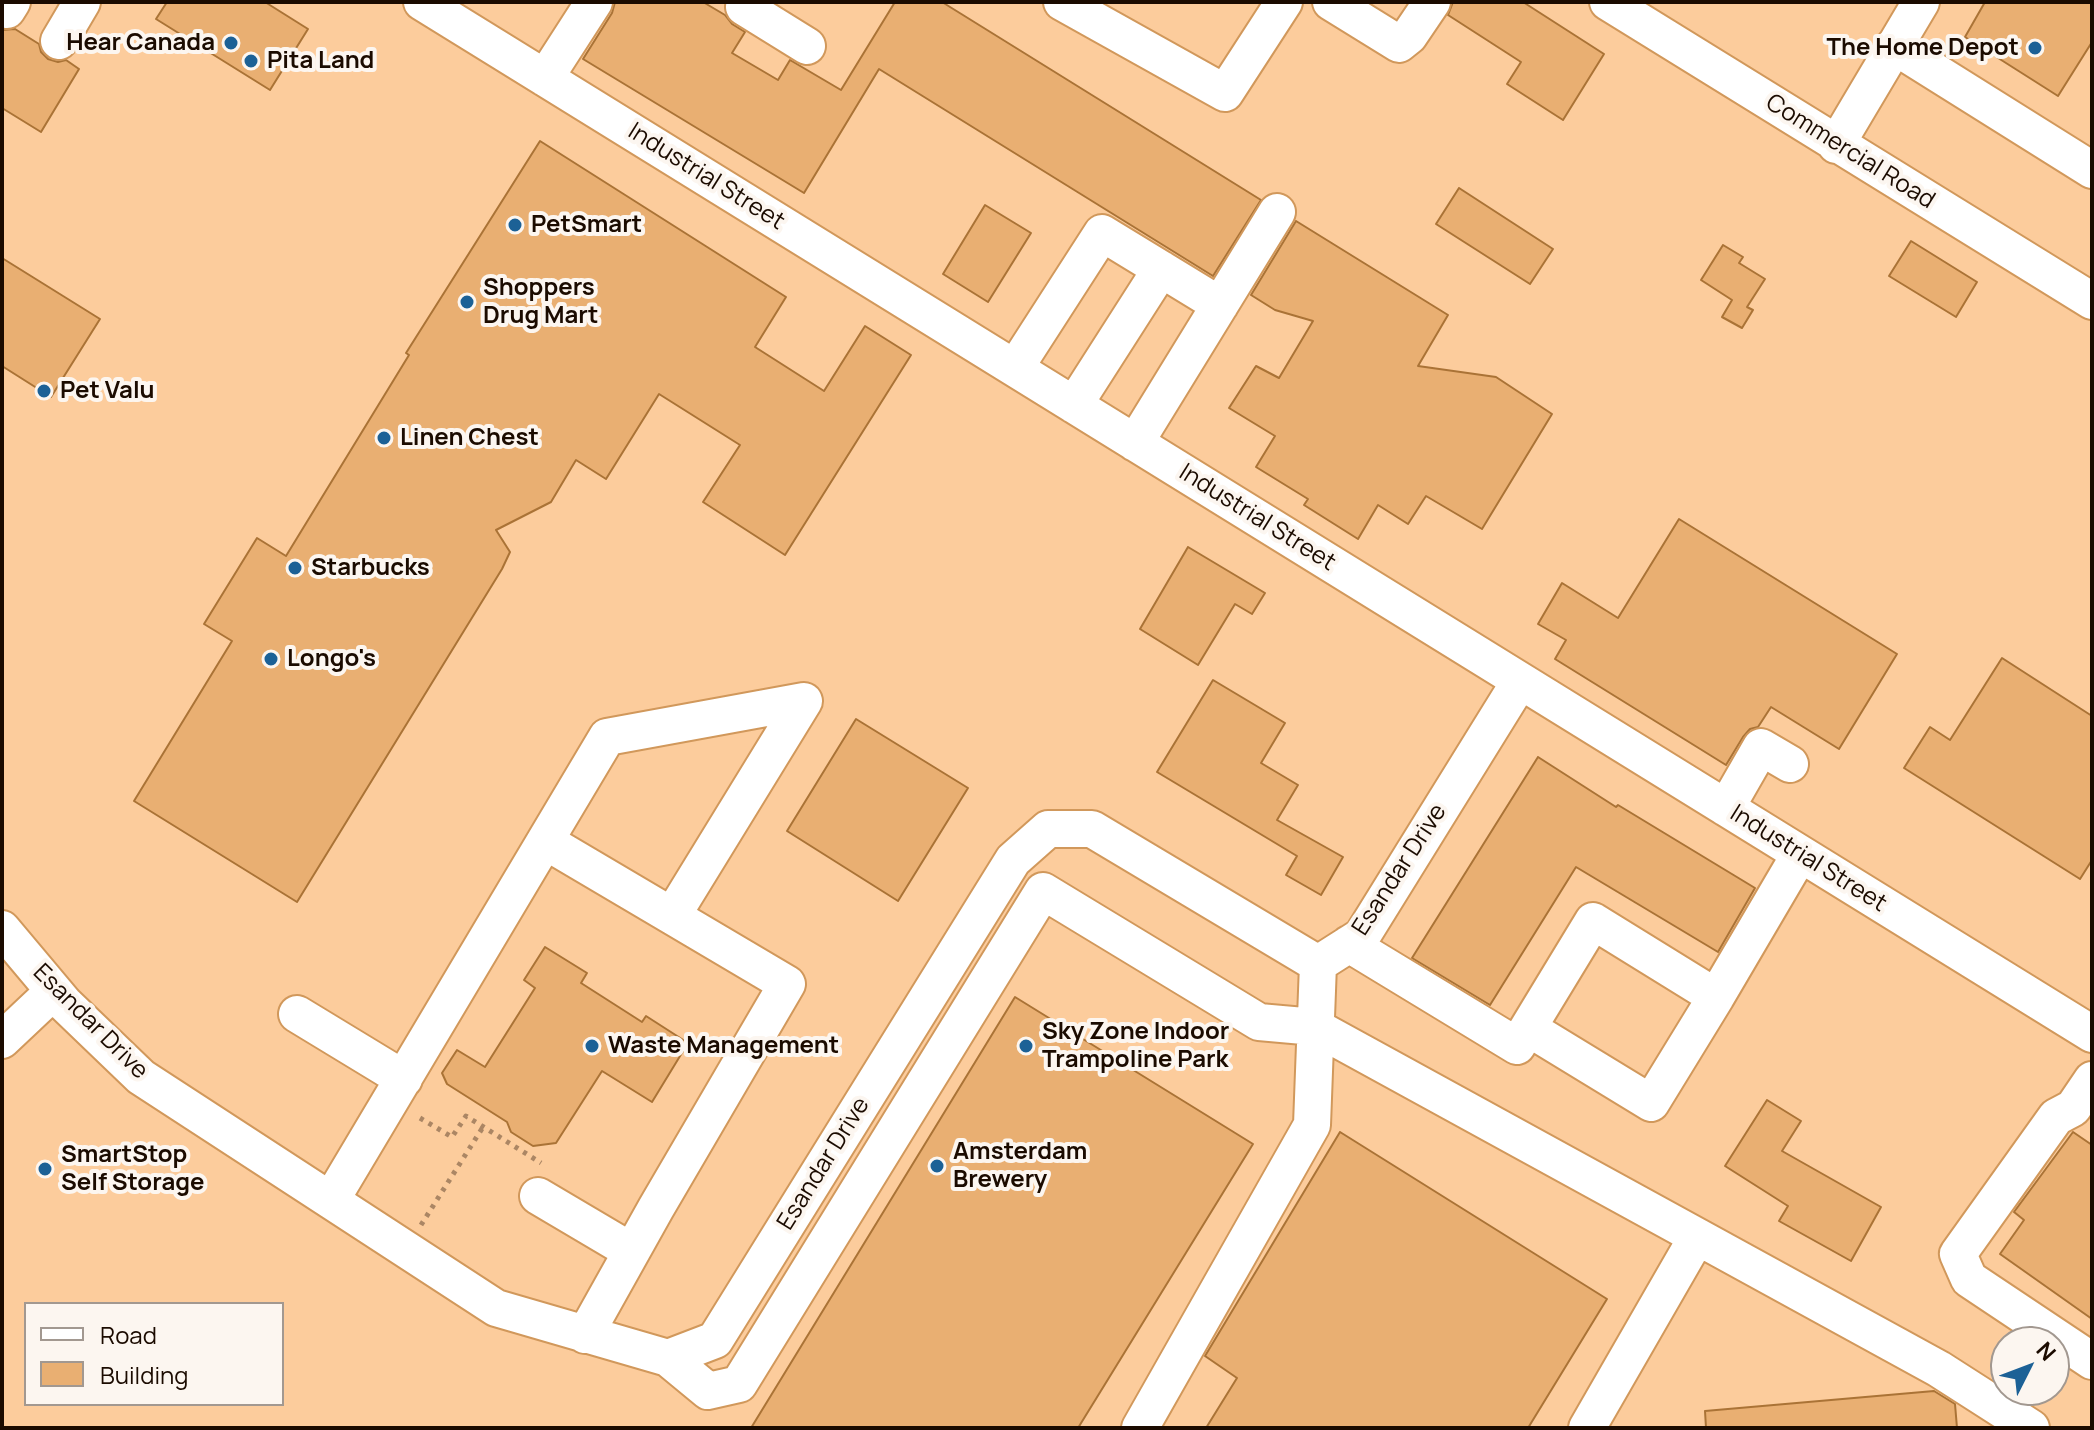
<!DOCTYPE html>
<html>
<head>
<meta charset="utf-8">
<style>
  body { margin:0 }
  #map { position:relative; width:2094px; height:1430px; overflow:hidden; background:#fccc9c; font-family:Manrope,sans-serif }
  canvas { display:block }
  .frame { position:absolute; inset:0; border:4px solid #1b0b00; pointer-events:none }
  .legend { position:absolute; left:24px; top:1302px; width:260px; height:104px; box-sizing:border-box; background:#fcf6f0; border:2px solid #a29890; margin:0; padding:10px 14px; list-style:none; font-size:24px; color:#1b0b00 }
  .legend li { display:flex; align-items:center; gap:16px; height:40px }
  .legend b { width:40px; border:2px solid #a29890 }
  .north { position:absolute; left:1990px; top:1326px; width:80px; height:80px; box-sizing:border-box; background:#fcf6f0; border:2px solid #a29890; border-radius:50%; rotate:48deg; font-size:22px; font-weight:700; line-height:32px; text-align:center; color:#1b0b00 }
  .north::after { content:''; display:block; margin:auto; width:28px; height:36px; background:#1c6196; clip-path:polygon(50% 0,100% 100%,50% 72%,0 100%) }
</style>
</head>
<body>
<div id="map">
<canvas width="2094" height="1430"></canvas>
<div class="frame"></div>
<ul class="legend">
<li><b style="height:10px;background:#fff"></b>Road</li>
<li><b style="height:22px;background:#e9af72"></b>Building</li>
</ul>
<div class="north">N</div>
</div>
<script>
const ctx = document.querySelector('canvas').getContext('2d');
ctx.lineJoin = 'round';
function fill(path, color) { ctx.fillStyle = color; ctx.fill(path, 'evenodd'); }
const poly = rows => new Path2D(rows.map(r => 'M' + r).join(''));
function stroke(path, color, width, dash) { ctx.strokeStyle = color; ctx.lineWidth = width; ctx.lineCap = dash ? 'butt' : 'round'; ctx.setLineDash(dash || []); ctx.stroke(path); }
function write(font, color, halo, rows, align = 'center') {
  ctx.font = font + ' Manrope,sans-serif'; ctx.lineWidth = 8; ctx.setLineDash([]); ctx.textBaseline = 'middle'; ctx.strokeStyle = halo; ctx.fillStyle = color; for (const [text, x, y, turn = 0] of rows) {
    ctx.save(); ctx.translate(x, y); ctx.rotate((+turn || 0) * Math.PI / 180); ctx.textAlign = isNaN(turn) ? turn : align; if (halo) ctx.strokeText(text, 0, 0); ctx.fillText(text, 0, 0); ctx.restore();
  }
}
const building = poly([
  [167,2,265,2,308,29,270,90,156,19,167,2],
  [615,2,703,2,725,15,732,24,745,32,732,53,778,80,790,60,841,90,895,2,942,2,1261,200,1213,276,879,69,804,193,583,59,612,13,615,2],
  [1453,2,1523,2,1604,54,1563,120,1507,84,1521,62,1448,15,1453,2],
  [1985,2,2092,2,2092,42,2058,96,1965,37,1985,2],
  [15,29,39,44,41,52,48,59,58,62,66,60,79,69,41,132,2,108,2,30,15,29],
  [540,141,786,297,755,347,824,391,865,326,911,355,785,555,703,502,740,445,659,394,606,479,576,460,551,502,496,530,510,552,502,569,297,902,134,801,232,641,204,624,257,538,286,556,409,355,406,353,540,141],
  [1459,188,1553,249,1530,284,1436,224,1459,188],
  [985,205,1031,233,988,302,943,274,985,205],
  [1296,221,1448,315,1418,366,1496,377,1552,414,1482,529,1426,496,1408,524,1378,505,1358,539,1304,505,1308,499,1256,467,1275,436,1229,408,1256,366,1279,378,1313,321,1275,310,1251,295,1296,221],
  [1911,241,1977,282,1956,317,1889,276,1911,241],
  [1723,245,1743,257,1739,263,1765,279,1747,307,1753,310,1742,328,1722,317,1732,300,1701,280,1723,245],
  [2,258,100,319,51,397,2,366,2,258],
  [1679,519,1897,654,1839,749,1771,707,1758,727,1750,729,1743,737,1726,765,1555,659,1566,640,1538,624,1562,583,1618,618,1679,519],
  [1188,547,1265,593,1252,614,1235,604,1198,665,1140,629,1188,547],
  [2002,658,2092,716,2092,860,2080,879,1904,768,1930,727,1950,740,2002,658],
  [1213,680,1285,723,1261,763,1298,785,1277,820,1343,857,1321,895,1286,875,1297,856,1157,772,1213,680],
  [856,719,968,788,898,901,787,831,856,719],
  [1538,757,1616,807,1618,805,1755,888,1718,952,1576,867,1490,1005,1412,958,1538,757],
  [545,947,587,973,581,983,642,1022,646,1016,688,1043,652,1102,602,1071,556,1143,533,1146,511,1132,507,1122,447,1084,442,1073,457,1050,485,1067,535,988,524,980,545,947],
  [1015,997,1253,1144,1078,1428,751,1428,1015,997],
  [1767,1100,1801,1121,1782,1151,1881,1207,1851,1261,1779,1221,1788,1206,1725,1166,1767,1100],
  [1340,1132,1607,1299,1528,1428,1206,1428,1237,1378,1205,1356,1340,1132],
  [2073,1132,2092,1145,2092,1319,2000,1254,2024,1220,2014,1212,2073,1132],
  [1934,1391,1955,1404,1957,1428,1706,1428,1705,1411,1934,1391]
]);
fill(building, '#e9af72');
stroke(building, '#aa7336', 2);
const minor = poly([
  [422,2,2092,1034],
  [1062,2,1225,93,1284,2],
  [1331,2,1399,44,1409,36,1432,2],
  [1608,2,2092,301],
  [744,7,807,46],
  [7,10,12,2],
  [59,41,82,2],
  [1894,46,2092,170],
  [545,78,594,2],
  [1836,145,1921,2],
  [1015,368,1102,233,1220,305],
  [1074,405,1161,269],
  [1135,443,1277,212],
  [1726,808,1761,747,1790,764],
  [545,841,672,916],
  [2,929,65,1004,141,1077,496,1308,668,1358,715,1340,1013,860,1048,829,1092,829,1318,964,1362,936,1520,681],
  [1349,944,1517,1046,1593,921,1716,997,1800,854],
  [297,1014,404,1079],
  [1528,1028,1651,1103,1716,997],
  [2,1040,54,991],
  [2092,1080,2073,1108,2056,1117,1958,1254,1969,1279,2092,1361],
  [538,1196,631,1251],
  [331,1200,607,737,804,701,672,916,787,984,656,1208,585,1335],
  [668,1358,708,1391,739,1384,1043,891,1259,1022,1315,1027,1939,1369,2031,1428],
  [1140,1428,1312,1125,1318,964],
  [1587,1428,1697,1237]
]);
stroke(minor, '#d1985b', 40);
stroke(poly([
  [420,1118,452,1137,466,1116,541,1163],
  [421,1225,483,1127]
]), '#ab8664', 5, [4, 6]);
stroke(minor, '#fff', 36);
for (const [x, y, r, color] of [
  [231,43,8,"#1c6196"],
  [2035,48,8,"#1c6196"],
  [251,61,8,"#1c6196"],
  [515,225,8,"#1c6196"],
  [467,302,8,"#1c6196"],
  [44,391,8,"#1c6196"],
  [384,438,8,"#1c6196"],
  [295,568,8,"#1c6196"],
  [271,659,8,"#1c6196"],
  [592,1046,8,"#1c6196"],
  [1026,1046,8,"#1c6196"],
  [937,1166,8,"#1c6196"],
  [45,1169,8,"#1c6196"]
]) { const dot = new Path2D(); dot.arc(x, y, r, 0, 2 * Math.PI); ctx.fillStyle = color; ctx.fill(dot); stroke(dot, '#fcf6f0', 3); }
write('bold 24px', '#1b0b00', '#fcf6f0', [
  ["Hear Canada",215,43,"right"],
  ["The Home Depot",2019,48,"right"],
  ["Pita Land",267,61],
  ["PetSmart",531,225],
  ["Shoppers",483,288],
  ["Drug Mart",483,316],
  ["Pet Valu",60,391],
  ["Linen Chest",400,438],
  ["Starbucks",311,568],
  ["Longo's",287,659],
  ["Sky Zone Indoor",1042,1032],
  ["Trampoline Park",1042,1060],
  ["Waste Management",608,1046],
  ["Amsterdam",953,1152],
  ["Brewery",953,1180],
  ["SmartStop",61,1155],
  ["Self Storage",61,1183]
], 'left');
write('24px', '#1b0b00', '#fcf6f0', [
  ["Commercial Road",1850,152,32],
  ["Industrial Street",706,177,32],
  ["Industrial Street",1257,518,32],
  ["Industrial Street",1808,859,32],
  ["Esandar Drive",1400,870,-57],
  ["Esandar Drive",90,1022,45],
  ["Esandar Drive",824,1164,-58]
]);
</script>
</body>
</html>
